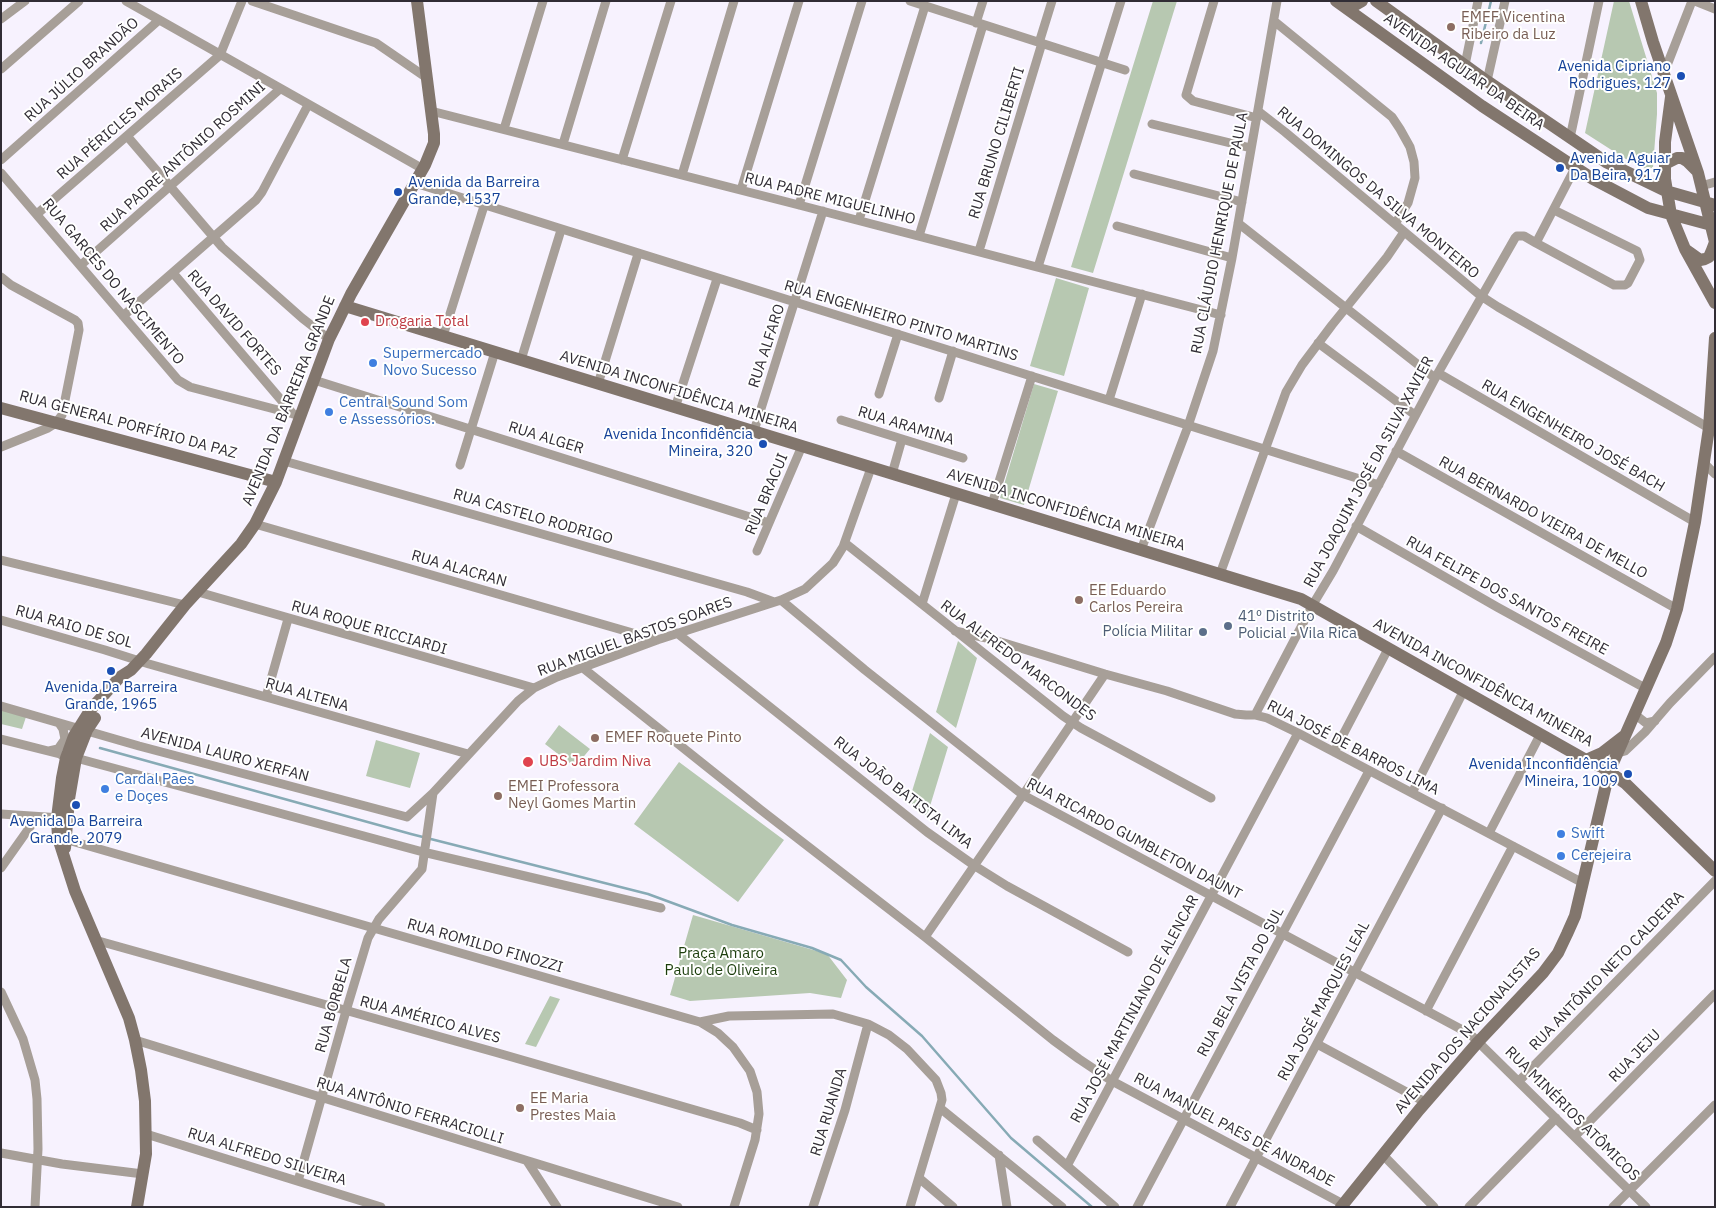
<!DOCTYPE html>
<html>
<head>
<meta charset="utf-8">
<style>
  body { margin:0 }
  #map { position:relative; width:1716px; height:1208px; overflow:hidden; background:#f7f2fe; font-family:"IBM Plex Sans",sans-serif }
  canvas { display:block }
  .frame { position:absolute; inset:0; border:2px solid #312d35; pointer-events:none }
</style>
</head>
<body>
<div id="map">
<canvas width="1716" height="1208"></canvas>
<div class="frame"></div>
</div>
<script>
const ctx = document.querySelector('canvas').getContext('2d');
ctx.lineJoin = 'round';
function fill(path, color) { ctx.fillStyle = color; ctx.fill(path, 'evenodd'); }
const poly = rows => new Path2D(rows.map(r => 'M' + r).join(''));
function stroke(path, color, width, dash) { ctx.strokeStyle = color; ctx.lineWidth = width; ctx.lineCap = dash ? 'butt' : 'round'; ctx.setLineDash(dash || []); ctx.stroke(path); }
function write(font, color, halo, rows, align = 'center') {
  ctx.font = font + ' "IBM Plex Sans",sans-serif'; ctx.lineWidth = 4; ctx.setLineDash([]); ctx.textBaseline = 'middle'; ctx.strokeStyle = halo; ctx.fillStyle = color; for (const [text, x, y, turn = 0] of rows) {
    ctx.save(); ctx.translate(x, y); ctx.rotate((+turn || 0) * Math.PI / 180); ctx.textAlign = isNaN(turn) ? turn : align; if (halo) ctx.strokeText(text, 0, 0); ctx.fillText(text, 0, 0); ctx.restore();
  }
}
fill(poly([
  [1153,1,1177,1,1093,273,1071,267],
  [1614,1,1629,1,1657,93,1657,114,1653,167,1648,170,1624,158,1585,133],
  [1056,278,1089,288,1064,376,1030,366],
  [1034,384,1058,391,1024,505,1000,498],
  [958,641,977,658,956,728,936,712],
  [1,706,26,717,22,729,1,724],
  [559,725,590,749,575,767,545,744],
  [930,733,948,747,927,816,909,801],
  [376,740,420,753,410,788,366,776],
  [679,762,784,840,738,902,634,824],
  [693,915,827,954,847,980,841,998,810,993,690,1001,670,995],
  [550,996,560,999,536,1047,525,1044]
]), '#b7c8b1');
stroke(poly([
  [1481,43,1491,1],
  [100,748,411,834,648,894,732,925,812,948,841,960,866,987,922,1036,1011,1138,1092,1207]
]), '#87aab5', 2.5);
stroke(poly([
  [126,1,423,169],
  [252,1,376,43,427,78],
  [910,1,1125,70],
  [1214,1,1186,95,1193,101,1257,118],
  [1695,1,1715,9],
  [1,19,25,1],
  [1274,21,1392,117,1400,129,1410,147,1414,162,1415,178,1408,203,1395,224],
  [976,23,983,1],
  [1039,43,1052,1],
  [1465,65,1478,1],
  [1,69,79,1],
  [1664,73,1692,1],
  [1487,81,1505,1],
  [431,111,799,205,1221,315],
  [1258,111,1285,132,1481,296,1498,307,1709,428],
  [1152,124,1251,148],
  [504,129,543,1],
  [127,136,222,247,302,318,329,339],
  [1570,138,1599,1],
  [563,144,606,1],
  [1,160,159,20],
  [622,160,671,1],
  [1,173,178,380,190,387,301,416],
  [1134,174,1242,202],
  [682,175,734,1],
  [415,183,1379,485],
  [1701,186,1715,182],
  [741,190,799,1],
  [799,205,862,1],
  [37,214,220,55,242,1],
  [859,220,925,6],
  [1238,223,1435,378],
  [1117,226,1232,258],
  [919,236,983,25],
  [1536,243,1614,285,1625,285,1628,283,1640,260,1637,251,1554,210],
  [979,251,1042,43],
  [81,265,280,89],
  [1038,267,1121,1],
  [173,273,293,414],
  [1,277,11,285,75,320,78,323,79,330,62,415,56,423,48,428,1,447],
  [123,316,256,200,262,192,308,105],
  [443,336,484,206],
  [1318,343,1415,415],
  [521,360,561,230],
  [1438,373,1695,522],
  [314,380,769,523],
  [598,384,638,254],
  [879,394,898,334],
  [939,398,953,351],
  [1109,400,1142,294],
  [675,408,717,279],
  [841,420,963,458],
  [754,431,823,211],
  [1396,451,1677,609],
  [284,461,747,592,774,602],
  [1704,463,1715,474],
  [460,465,495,352],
  [892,474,902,439],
  [992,504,1032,376],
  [255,524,657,640],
  [1356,526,1497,607,1645,688],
  [845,543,1063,716,1081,728,1211,798],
  [1141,550,1187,429,1213,351,1232,258,1277,1],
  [757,551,802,446],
  [1,560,185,605],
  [1220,574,1286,392,1302,365,1332,325,1387,257,1404,232],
  [198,592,534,688],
  [781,600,865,670,1023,795,1470,1034,1646,1207],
  [922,604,956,494],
  [1,620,105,650,149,664,468,754],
  [955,631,991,639,1105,674,1167,691,1235,714,1246,715,1255,715,1267,718,1298,733,1583,883],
  [677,633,927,832,975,866,1007,886,1128,952],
  [583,668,761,810,925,937,1053,1040,1079,1059,1112,1081,1343,1204],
  [266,697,288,619],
  [1,706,139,746,407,817,433,793,518,701,534,688,557,677,657,640,781,600,805,589,833,563,843,547,871,468],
  [1635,711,1637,716,1646,723,1655,721],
  [1255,715,1312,606,1333,571,1438,373,1515,238,1517,236,1524,236,1536,243,1575,168],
  [1,739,60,754,66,758,76,758,423,852,661,908],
  [49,751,58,749,65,739,63,729,59,723],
  [1334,752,1388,649],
  [1618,753,1625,751,1645,732,1670,703,1715,657],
  [1412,793,1463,692],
  [1,814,61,818],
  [1489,833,1540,735],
  [61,838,700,1022,718,1033,733,1047,750,1071,757,1092,759,1114,755,1140,734,1207],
  [1,868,37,817],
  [925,937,1023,795,1105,674],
  [95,940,498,1053,740,1123,757,1130],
  [1,992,23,1039,35,1080,37,1099,38,1149,35,1207],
  [1426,1011,1513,846],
  [700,1022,729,1016,833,1014,868,1024,889,1035,907,1049,936,1080,941,1093,942,1100,910,1207],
  [135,1040,678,1207],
  [1317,1044,1425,1102],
  [1519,1081,1715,881],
  [940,1108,1062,1207],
  [146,1134,381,1207],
  [1575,1136,1715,994],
  [1037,1140,1115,1207],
  [1,1153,62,1164,143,1174],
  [999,1155,1007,1207],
  [1383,1155,1434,1207],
  [527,1161,557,1207],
  [1067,1166,1298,733],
  [919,1178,953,1207],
  [298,1181,346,1011,368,938,379,919,422,869,433,793],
  [813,1207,845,1110,868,1024],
  [1137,1207,1369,771],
  [1230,1207,1442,808],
  [1469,1207,1556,1118],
  [1613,1207,1715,1105]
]), '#a79f98', 9);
stroke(poly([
  [1336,1,1482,106,1593,179,1648,208,1715,226],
  [1346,1,1355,5,1362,1],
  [1376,1,1487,81,1606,162,1666,191,1715,205],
  [1641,1,1653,42,1698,173,1715,242],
  [1671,97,1665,142,1665,179,1671,215,1685,249,1715,303],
  [1665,164,1677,158,1682,158,1687,161,1697,171],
  [1686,250,1700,260,1705,259,1709,257,1712,250,1715,242],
  [345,306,1301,599,1586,760,1602,767,1625,783,1715,871],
  [1,408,276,482],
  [1586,760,1602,753,1624,736],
  [65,848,69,799,76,758,87,730,95,718],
  [137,1207,146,1154,145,1101,141,1070,135,1040,129,1018,75,891,58,838,57,818,62,778,66,758,74,736,91,709,120,677,131,670,146,654,185,605,241,544,255,524,276,482,329,339,338,321,351,294,425,165,434,143,434,134,417,1],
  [1341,1207,1419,1110,1478,1042,1543,973,1558,953,1567,934,1575,916,1609,772,1666,643,1677,609,1695,522,1709,428,1715,338]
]), '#82766d', 12);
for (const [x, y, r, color] of [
  [1451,27,5,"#8d6e63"],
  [1681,76,5,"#1a4fb4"],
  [1560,168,5,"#1a4fb4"],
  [398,192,5,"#1a4fb4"],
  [365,322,5,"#e0444e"],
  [373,363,5,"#3f7fe0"],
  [329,412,5,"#3f7fe0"],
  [763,444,5,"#1a4fb4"],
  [1079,600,5,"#8d6e63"],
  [1228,626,5,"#5c6f8a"],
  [1203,632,5,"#5c6f8a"],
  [111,671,5,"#1a4fb4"],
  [595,738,5,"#8d6e63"],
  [528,762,6,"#e0444e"],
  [1628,774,5,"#1a4fb4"],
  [105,789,5,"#3f7fe0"],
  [498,796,5,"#8d6e63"],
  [76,805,5,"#1a4fb4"],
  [1561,834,5,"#3f7fe0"],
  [1561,856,5,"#3f7fe0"],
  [520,1108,5,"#8d6e63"]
]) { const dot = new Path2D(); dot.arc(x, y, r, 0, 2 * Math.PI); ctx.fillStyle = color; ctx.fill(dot); stroke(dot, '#fff', 2); }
write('15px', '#785e54', '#fff', [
  ["EMEF Vicentina",1461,18],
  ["Ribeiro da Luz",1461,35],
  ["EE Eduardo",1089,591],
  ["Carlos Pereira",1089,608],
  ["EMEF Roquete Pinto",605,738],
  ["EMEI Professora",508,787],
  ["Neyl Gomes Martin",508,804],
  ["EE Maria",530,1099],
  ["Prestes Maia",530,1116]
], 'left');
write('15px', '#164399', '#fff', [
  ["Avenida Cipriano",1671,67],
  ["Rodrigues, 127",1671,84],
  ["Avenida Aguiar",1570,159,"left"],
  ["Da Beira, 917",1570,176,"left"],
  ["Avenida da Barreira",408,183,"left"],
  ["Grande, 1537",408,200,"left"],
  ["Avenida Inconfidência",753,435],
  ["Mineira, 320",753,452],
  ["Avenida Da Barreira",111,688,"center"],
  ["Grande, 1965",111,705,"center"],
  ["Avenida Inconfidência",1618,765],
  ["Mineira, 1009",1618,782],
  ["Avenida Da Barreira",76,822,"center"],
  ["Grande, 2079",76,839,"center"]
], 'right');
write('15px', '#312d35', '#fff', [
  ["RUA JÚLIO BRANDÃO",82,70,-42],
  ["AVENIDA AGUIAR DA BEIRA",1464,72,35],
  ["RUA PÉRICLES MORAIS",120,124,-41],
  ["RUA BRUNO CILIBERTI",997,143,-73],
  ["RUA PADRE ANTÔNIO ROSMINI",183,157,-42],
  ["RUA DOMINGOS DA SILVA MONTEIRO",1378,193,40],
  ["RUA PADRE MIGUELINHO",830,199,14],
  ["RUA CLÁUDIO HENRIQUE DE PAULA",1220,233,-79],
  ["RUA GARCES DO NASCIMENTO",113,282,50],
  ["RUA ENGENHEIRO PINTO MARTINS",901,321,17],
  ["RUA DAVID FORTES",234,323,49],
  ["RUA ALFARO",767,346,-72],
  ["AVENIDA INCONFIDÊNCIA MINEIRA",679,392,17],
  ["AVENIDA DA BARREIRA GRANDE",289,401,-68],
  ["RUA GENERAL PORFÍRIO DA PAZ",128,425,15],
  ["RUA ARAMINA",906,426,17],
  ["RUA ENGENHEIRO JOSÉ BACH",1573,436,30],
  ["RUA ALGER",546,438,17],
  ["RUA JOAQUIM JOSÉ DA SILVA XAVIER",1369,472,-62],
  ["RUA BRACUI",767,494,-67],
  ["AVENIDA INCONFIDÊNCIA MINEIRA",1066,510,17],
  ["RUA CASTELO RODRIGO",533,517,16],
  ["RUA BERNARDO VIEIRA DE MELLO",1543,518,29],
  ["RUA ALACRAN",459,569,16],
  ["RUA FELIPE DOS SANTOS FREIRE",1507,596,29],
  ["RUA RAIO DE SOL",74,627,16],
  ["RUA ROQUE RICCIARDI",369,628,16],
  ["RUA MIGUEL BASTOS SOARES",635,637,-20],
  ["RUA ALFREDO MARCONDES",1018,661,37],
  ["AVENIDA INCONFIDÊNCIA MINEIRA",1483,683,29],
  ["RUA ALTENA",307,695,16],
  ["RUA JOSÉ DE BARROS LIMA",1353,748,27],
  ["AVENIDA LAURO XERFAN",225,755,15],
  ["RUA JOÃO BATISTA LIMA",903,793,38],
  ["RUA RICARDO GUMBLETON DAUNT",1134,839,28],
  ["RUA ROMILDO FINOZZI",485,946,16],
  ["RUA ANTÔNIO NETO CALDEIRA",1607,971,-46],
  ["RUA BELA VISTA DO SUL",1241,982,-62],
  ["RUA JOSÉ MARQUES LEAL",1324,1001,-62],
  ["RUA BORBELA",334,1005,-74],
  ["RUA JOSÉ MARTINIANO DE ALENCAR",1135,1009,-62],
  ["RUA AMÉRICO ALVES",430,1020,15],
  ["AVENIDA DOS NACIONALISTAS",1468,1031,-49],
  ["RUA JEJU",1635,1056,-46],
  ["RUA ANTÔNIO FERRACIOLLI",410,1111,17],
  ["RUA RUANDA",829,1112,-73],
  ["RUA MINÉRIOS ATÔMICOS",1572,1114,45],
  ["RUA MANUEL PAES DE ANDRADE",1234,1130,28],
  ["RUA ALFREDO SILVEIRA",267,1157,17]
]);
write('15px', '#be3a42', '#fff', [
  ["Drogaria Total",375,322],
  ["UBS Jardim Niva",539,762]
], 'left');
write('15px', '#366cbe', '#fff', [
  ["Supermercado",383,354],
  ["Novo Sucesso",383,371],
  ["Central Sound Som",339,403],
  ["e Assessórios.",339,420],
  ["Cardal Pães",115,780],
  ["e Doçes",115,797],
  ["Swift",1571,834],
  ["Cerejeira",1571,856]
], 'left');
write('15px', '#4e5e75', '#fff', [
  ["41º Distrito",1238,617],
  ["Policial - Vila Rica",1238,634],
  ["Polícia Militar",1193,632,"right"]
], 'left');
write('15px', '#1c3e0d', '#fff', [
  ["Praça Amaro",721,954],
  ["Paulo de Oliveira",721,971]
]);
</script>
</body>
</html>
